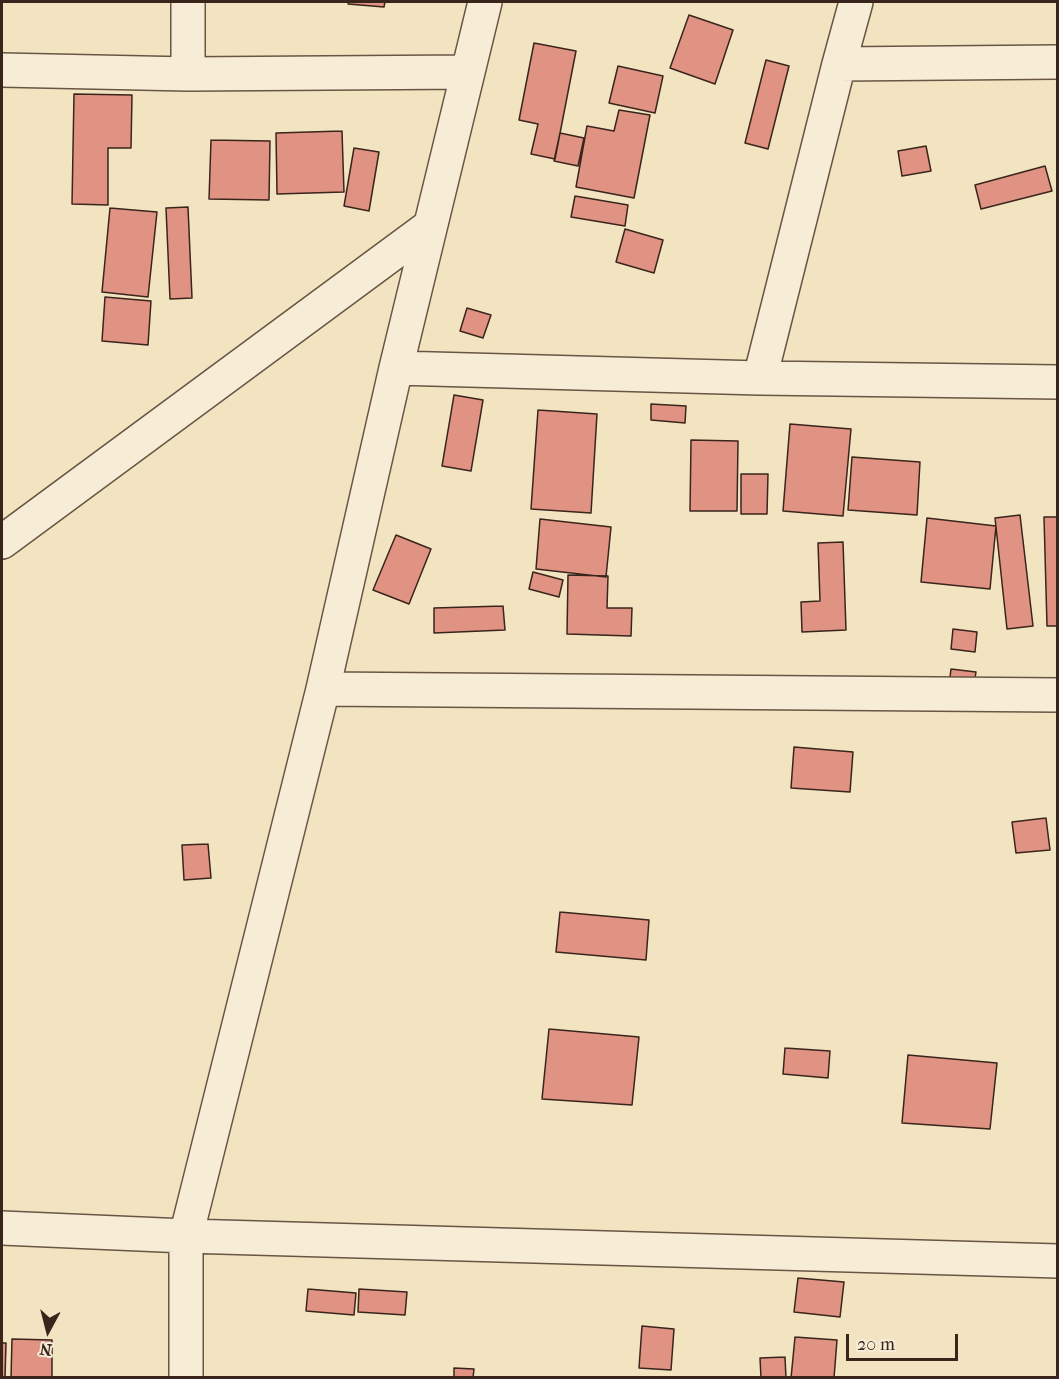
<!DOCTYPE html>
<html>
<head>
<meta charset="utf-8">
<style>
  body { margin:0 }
  #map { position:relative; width:1059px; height:1379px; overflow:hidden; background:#f3e4c1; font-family:"IM FELL French Canon",serif }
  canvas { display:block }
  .frame { position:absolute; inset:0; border:3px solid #39251b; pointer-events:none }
  .north { position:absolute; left:18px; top:1301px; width:60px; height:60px; -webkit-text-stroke:4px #f7edd7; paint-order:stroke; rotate:187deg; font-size:16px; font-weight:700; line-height:24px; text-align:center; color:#39251b }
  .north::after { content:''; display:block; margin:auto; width:21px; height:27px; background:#39251b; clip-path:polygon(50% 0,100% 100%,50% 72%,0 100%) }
  .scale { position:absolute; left:846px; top:1334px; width:112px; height:27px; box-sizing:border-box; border:3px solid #39251b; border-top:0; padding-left:8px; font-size:18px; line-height:21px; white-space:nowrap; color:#39251b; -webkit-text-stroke:4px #f7edd7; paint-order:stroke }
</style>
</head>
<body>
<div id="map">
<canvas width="1059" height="1379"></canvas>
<div class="frame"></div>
<div class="north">N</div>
<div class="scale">20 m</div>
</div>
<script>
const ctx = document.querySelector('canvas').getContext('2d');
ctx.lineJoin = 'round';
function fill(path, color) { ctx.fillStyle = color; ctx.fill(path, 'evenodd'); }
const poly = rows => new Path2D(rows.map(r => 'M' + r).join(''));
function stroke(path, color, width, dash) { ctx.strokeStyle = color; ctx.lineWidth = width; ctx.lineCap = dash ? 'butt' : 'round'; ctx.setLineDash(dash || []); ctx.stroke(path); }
const building = poly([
  [349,2,385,2,384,7,348,4,349,2],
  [689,15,733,30,715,84,670,68,689,15],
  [534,43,576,51,555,159,531,154,538,124,519,120,534,43],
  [766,60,789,66,768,149,745,143,766,60],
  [618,66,663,76,655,113,609,103,618,66],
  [74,94,132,95,131,148,108,148,108,205,72,204,74,94],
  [619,110,650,115,634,198,576,187,587,126,614,131,619,110],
  [342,131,344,192,277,194,276,133,342,131],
  [560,133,584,138,578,166,554,161,560,133],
  [211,140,270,141,269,200,209,199,211,140],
  [926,146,931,171,902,176,898,151,926,146],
  [354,148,379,152,369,211,344,206,354,148],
  [1045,166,1052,191,981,209,975,185,1045,166],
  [575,196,628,205,625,226,571,217,575,196],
  [188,207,192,298,170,299,166,208,188,207],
  [110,208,157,212,148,297,102,292,110,208],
  [625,229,663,240,654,273,616,262,625,229],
  [105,297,151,301,148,345,102,341,105,297],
  [467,308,491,315,483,338,460,331,467,308],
  [454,395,483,400,471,471,442,466,454,395],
  [651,404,686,406,685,423,651,420,651,404],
  [538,410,597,414,591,513,531,509,538,410],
  [790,424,851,429,843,516,783,511,790,424],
  [691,440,738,441,737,511,690,511,691,440],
  [852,457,920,462,917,515,848,510,852,457],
  [741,474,768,474,767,514,741,514,741,474],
  [1020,515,1033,626,1007,629,995,518,1020,515],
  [1044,517,1058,517,1058,626,1047,626,1044,517],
  [927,518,996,526,990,589,921,582,927,518],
  [540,519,611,527,606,577,536,569,540,519],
  [396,535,431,549,409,604,373,590,396,535],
  [843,542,846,630,802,632,801,602,820,601,818,543,843,542],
  [533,572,563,580,559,597,529,589,533,572],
  [568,575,608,576,607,608,632,608,631,636,567,634,568,575],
  [503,606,505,630,434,633,434,608,503,606],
  [953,629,977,632,975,652,951,649,953,629],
  [951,669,976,672,972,697,948,693,951,669],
  [794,747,853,752,850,792,791,788,794,747],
  [1046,818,1050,850,1016,853,1012,822,1046,818],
  [208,844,211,878,184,880,182,845,208,844],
  [560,912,649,920,646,960,556,952,560,912],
  [549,1029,639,1037,632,1105,542,1099,549,1029],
  [785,1048,830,1051,828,1078,783,1074,785,1048],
  [908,1055,997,1063,990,1129,902,1123,908,1055],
  [798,1278,844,1282,840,1317,794,1312,798,1278],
  [308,1289,356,1293,354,1315,306,1311,308,1289],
  [359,1289,407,1292,405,1315,358,1312,359,1289],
  [642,1326,674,1329,671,1370,639,1368,642,1326],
  [795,1337,837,1340,834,1378,791,1378,795,1337],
  [12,1339,52,1340,52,1378,11,1378,12,1339],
  [2,1343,6,1343,5,1378,2,1378,2,1343],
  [785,1357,786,1378,761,1378,760,1358,785,1357],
  [454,1368,474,1369,473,1378,454,1378,454,1368]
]);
fill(building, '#e09283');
stroke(building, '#39251b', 1.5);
const minor = poly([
  [188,2,188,74],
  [839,64,856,2],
  [2,70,188,74,468,72,396,368,323,689],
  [468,72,485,2],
  [396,368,760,378,839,64,1058,62],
  [760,378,1058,382],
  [2,542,430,226],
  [2,1228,186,1236,1058,1261],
  [186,1378,186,1236,323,689,1058,695]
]);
stroke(minor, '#685544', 36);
stroke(minor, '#f7edd7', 33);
</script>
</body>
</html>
